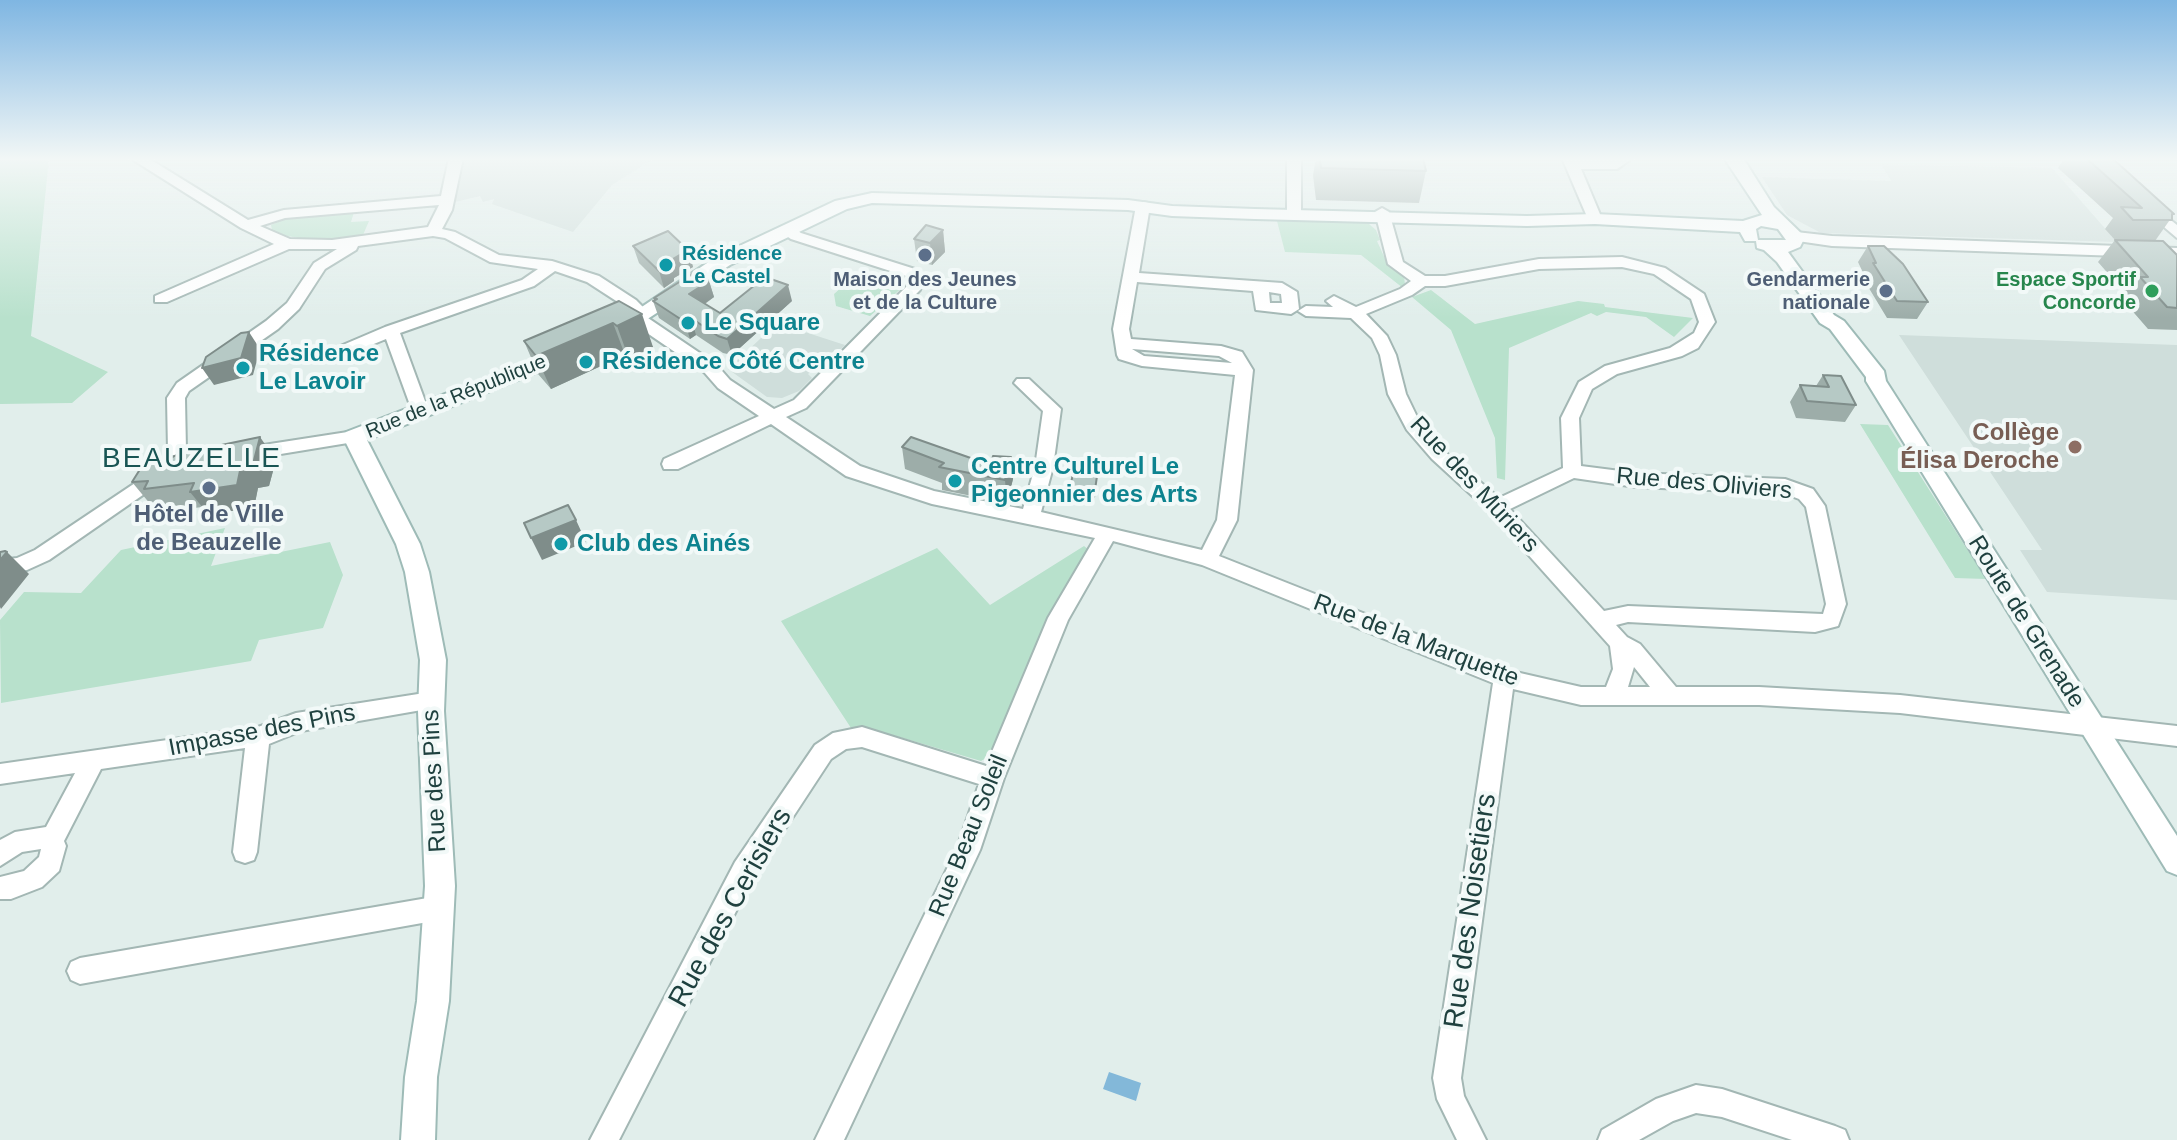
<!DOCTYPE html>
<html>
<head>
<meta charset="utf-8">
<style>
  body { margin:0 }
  canvas { display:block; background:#e1eeeb }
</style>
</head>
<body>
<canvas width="2177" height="1140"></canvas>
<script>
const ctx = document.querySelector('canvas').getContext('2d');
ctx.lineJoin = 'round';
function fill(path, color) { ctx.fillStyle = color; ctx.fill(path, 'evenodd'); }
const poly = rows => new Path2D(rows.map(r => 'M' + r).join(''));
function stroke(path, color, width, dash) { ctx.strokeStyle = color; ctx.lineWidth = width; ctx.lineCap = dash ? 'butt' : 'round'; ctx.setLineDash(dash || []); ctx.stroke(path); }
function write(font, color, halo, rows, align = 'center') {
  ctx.font = font + ' Helvetica,sans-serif'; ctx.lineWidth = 8; ctx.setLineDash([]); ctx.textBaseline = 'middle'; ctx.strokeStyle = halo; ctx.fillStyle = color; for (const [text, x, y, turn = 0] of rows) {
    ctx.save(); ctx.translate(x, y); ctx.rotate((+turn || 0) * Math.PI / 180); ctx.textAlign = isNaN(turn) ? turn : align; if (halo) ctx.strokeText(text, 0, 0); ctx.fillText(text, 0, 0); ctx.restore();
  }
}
fill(poly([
  [465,158,655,158,612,185,573,232,492,204,494,199,483,202,480,196,455,202],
  [1881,164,2052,168,2117,242,1821,233,1787,215,1762,177,1891,181],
  [777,323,845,345,823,367,815,367,808,374,812,378,799,391,782,398,767,397,728,369],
  [1899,335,2177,345,2177,600,2047,592,2020,550,2042,550]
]), '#cfdedb');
fill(poly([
  [0,158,49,158,31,336,108,372,72,403,0,404],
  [354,212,351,222,369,221,363,235,317,241,287,236,272,230,271,225,287,218],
  [1292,220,1360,221,1369,224,1376,230,1380,240,1377,241,1387,263,1404,276,1405,285,1403,288,1361,255,1285,252,1277,221],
  [872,274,889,279,894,274,903,279,904,286,870,316,836,306,834,294,855,275],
  [1431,290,1475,324,1578,301,1604,304,1605,307,1693,318,1674,337,1646,317,1606,312,1597,316,1591,313,1509,348,1505,480,1497,478,1495,438,1451,330,1412,297],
  [1860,424,1888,425,1986,579,1955,578],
  [225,528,211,566,330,542,343,575,323,628,259,640,251,661,1,703,0,620,24,592,81,593,121,550],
  [1084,546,1089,550,991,755,981,761,872,729,851,728,781,621,937,548,990,605]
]), '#b8e1cc');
fill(poly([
  [1109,1072,1141,1083,1136,1101,1103,1089]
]), '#83b8d9');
const street = poly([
  [130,158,148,158,248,220,284,210,441,196,449,158,463,158,452,210,442,229,455,232,499,255,552,261,599,276,636,300,647,311,648,318,716,364,730,380,774,409,794,400,907,286,908,280,906,276,791,239,782,233,782,227,792,227,801,233,918,270,924,280,920,290,806,408,786,417,860,466,934,491,1023,509,1035,467,1043,411,1014,383,1017,379,1029,379,1061,409,1053,467,1041,512,1202,550,1217,520,1235,375,1142,366,1119,359,1117,355,1113,329,1136,206,1143,202,1148,203,1150,206,1139,273,1282,283,1297,292,1299,309,1291,314,1256,310,1253,291,1137,282,1129,329,1131,339,1221,346,1242,352,1253,370,1237,520,1219,556,1507,670,1581,687,1606,687,1613,669,1610,646,1490,512,1432,459,1407,430,1388,394,1380,355,1372,338,1351,318,1306,316,1298,311,1306,306,1333,307,1326,301,1334,296,1356,307,1400,289,1411,281,1388,264,1375,212,1382,208,1389,212,1403,262,1425,276,1445,276,1539,259,1622,257,1665,268,1704,294,1715,322,1698,348,1682,356,1617,374,1592,389,1579,418,1581,466,1636,473,1785,479,1813,489,1825,506,1846,604,1838,626,1815,632,1628,622,1616,625,1627,637,1640,644,1676,687,1759,687,1900,695,2177,726,2177,746,1900,713,1759,705,1581,705,1513,689,1461,1078,1464,1096,1486,1140,1457,1140,1437,1099,1433,1078,1493,683,1202,565,1113,541,1068,620,1004,778,980,850,844,1140,815,1140,957,848,979,784,862,747,846,749,831,759,753,878,619,1140,590,1140,735,862,815,745,833,733,862,727,986,766,1048,618,1095,538,932,504,846,476,771,424,678,469,664,469,662,464,664,459,759,416,718,388,704,372,634,324,631,313,624,306,587,282,555,271,534,286,400,333,429,412,420,418,414,416,386,339,330,362,322,357,324,353,385,327,522,280,538,269,490,262,445,238,433,236,358,246,356,250,325,269,299,309,278,329,189,391,185,398,186,451,183,455,171,455,168,451,167,398,177,383,266,321,287,303,314,263,337,249,289,249,167,302,155,302,155,296,274,244,241,228,130,158],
  [439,205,428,227,332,240,290,239,260,226,285,218,439,205],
  [1622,267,1654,274,1691,299,1699,322,1694,333,1670,348,1605,366,1579,382,1561,418,1563,468,1499,498,1444,451,1420,423,1406,394,1396,355,1387,336,1366,314,1412,295,1425,286,1445,286,1539,269,1622,267],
  [1269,292,1281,294,1282,303,1270,303,1269,292],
  [1132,349,1219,356,1232,363,1144,356,1132,349],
  [1574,478,1636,487,1783,493,1799,499,1806,507,1826,604,1823,614,1628,606,1604,611,1510,509,1574,478],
  [1634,667,1650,687,1628,687,1634,667],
  [1287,158,1301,158,1301,215,1294,219,1287,215,1287,158],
  [1562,158,1633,158,1617,169,1581,169,1602,219,1600,222,1595,223,1588,219,1562,158],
  [2149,203,2177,225,2177,238,2144,210,2144,204,2149,203],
  [1796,232,1832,236,2177,248,2177,258,1832,246,1791,240,1788,237,1796,232],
  [354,431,360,433,363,437,360,441,244,460,235,454,244,448,354,431],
  [156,469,165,476,163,481,49,560,27,570,0,576,0,560,17,558,35,550,156,469],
  [431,692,439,695,442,701,439,707,301,731,269,744,257,852,254,860,245,863,236,860,233,852,245,748,101,769,64,841,66,846,59,871,42,887,11,899,0,899,0,877,24,871,39,857,41,849,22,852,0,866,0,840,15,832,46,827,75,773,0,784,0,764,258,727,296,713,431,692],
  [439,896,448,900,451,908,448,916,439,920,80,984,71,980,67,971,71,962,80,958,439,896],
  [1696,1085,1722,1089,1835,1126,1845,1130,1849,1140,1792,1140,1722,1117,1696,1113,1673,1121,1639,1140,1598,1140,1602,1130,1656,1099,1696,1085]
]);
const secondary = poly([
  [1724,158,1743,158,1774,207,1805,237,1800,247,1788,252,1834,315,1844,321,1884,371,1886,381,2177,836,2177,875,2167,871,1866,381,1866,377,1830,329,1820,323,1777,262,1764,250,1757,248,1756,241,1745,241,1740,232,1595,224,1527,226,1255,219,1172,216,1128,210,872,203,847,209,730,265,623,335,616,337,606,331,716,257,835,201,872,193,1128,200,1172,206,1255,209,1527,216,1595,214,1743,221,1762,215,1724,158],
  [1761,226,1778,229,1786,240,1758,240,1756,229,1761,226],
  [564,348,574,354,571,359,367,440,420,544,429,572,446,660,444,711,455,886,449,1001,437,1077,435,1140,401,1140,405,1077,417,1001,425,886,418,711,420,660,405,572,396,544,343,437,346,432,564,348]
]);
stroke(street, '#a3b7b4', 4);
stroke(secondary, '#9ebbb7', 4);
fill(street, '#fff');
fill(secondary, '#fff');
fill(poly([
  [1316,158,1423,158,1426,171,1419,203,1316,200,1313,175],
  [2064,158,2112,158,2174,214,2155,241,2177,255,2177,330,2148,329,2122,299,2126,294,2098,262,2115,240,2105,229,2113,218,2058,168],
  [943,230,945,252,932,265,917,261,914,239],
  [633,246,688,250,693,267,674,278,674,281,664,288,639,263],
  [1868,246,1928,302,1917,319,1887,318,1864,280,1865,277,1858,262],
  [709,281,714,297,705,304,720,313,792,301,732,355,723,353,696,335,690,339,659,318,653,301,655,300,654,298],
  [619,301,653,347,629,359,625,355,551,389,538,374,524,341],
  [1823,375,1856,405,1845,422,1796,418,1790,402,1800,385,1816,386],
  [902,447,982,462,1011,457,1013,479,1007,503,942,490,942,483,905,469],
  [276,460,269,486,258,488,254,508,208,514,202,507,163,512,157,504,151,505,132,482],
  [1097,476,1094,502,1069,500,1069,494]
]), '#9dada9');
fill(poly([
  [943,230,945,252,932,265,930,243],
  [688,250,693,267,674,278,674,281,664,288,659,271,666,263],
  [709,281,714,297,694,311,689,294],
  [788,285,792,301,732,355,727,339],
  [642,314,653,347,629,359,617,326],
  [691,318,696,335,690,339,685,322],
  [613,323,625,355,551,389,536,356],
  [249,332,260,349,253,375,214,385,202,368],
  [260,437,276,460,269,486,258,488,254,508,208,514,190,492,241,466],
  [1011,457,1013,479,1007,503,1005,480],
  [576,520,586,542,542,560,531,538],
  [7,552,29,574,1,609,0,607,0,560]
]), '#7f8d8a');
const building = poly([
  [1320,158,1423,158,1426,171,1321,168,1320,158],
  [2086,158,2112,158,2174,214,2172,214,2172,220,2133,220,2121,207,2142,208,2086,158],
  [926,225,943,230,930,243,914,239,926,225],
  [668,231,688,250,666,263,669,264,659,271,633,246,668,231],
  [2115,240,2163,241,2177,255,2177,308,2167,307,2140,277,2148,277,2115,240],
  [1868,246,1884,246,1903,264,1928,302,1897,301,1873,263,1876,263,1868,246],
  [692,274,709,281,689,294,720,313,765,277,788,285,727,339,718,336,691,318,685,322,653,301,657,299,654,298,692,274],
  [619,301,642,314,617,326,613,323,536,356,524,341,619,301],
  [249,332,241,358,202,368,206,357,241,333,249,332],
  [1823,375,1841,376,1856,405,1807,401,1800,385,1829,387,1823,375],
  [260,437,253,464,241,466,237,485,190,492,194,483,144,489,148,481,132,482,144,463,164,462,178,454,260,437],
  [911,437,982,462,985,458,992,460,993,456,1011,457,1005,480,939,467,944,463,902,447,911,437],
  [1073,473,1097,476,1094,497,1069,494,1073,473],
  [568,505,576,520,531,538,524,523,568,505],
  [5,551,7,552,0,560,0,552,5,551]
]);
fill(building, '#b6c9c5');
stroke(building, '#7f8d8a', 2);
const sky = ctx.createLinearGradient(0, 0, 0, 318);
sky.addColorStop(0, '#7fb6e2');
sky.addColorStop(0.5, '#f2f7f6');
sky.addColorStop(1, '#f2f7f600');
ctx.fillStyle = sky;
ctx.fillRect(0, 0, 2177, 318);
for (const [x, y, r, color] of [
  [925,255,8,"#5c6f8a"],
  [666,265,8,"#0f9aa8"],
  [1886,291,8,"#5c6f8a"],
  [2152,291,8,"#2e9e5b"],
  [688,323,8,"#0f9aa8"],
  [586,362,8,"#0f9aa8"],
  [243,368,8,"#0f9aa8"],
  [2075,447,8,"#8d6e63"],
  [955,481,8,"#0f9aa8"],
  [209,488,8,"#5c6f8a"],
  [561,544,8,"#0f9aa8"]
]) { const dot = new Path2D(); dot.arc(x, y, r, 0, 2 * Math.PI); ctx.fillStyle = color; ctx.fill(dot); stroke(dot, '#f2f9f8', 3); }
write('bold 20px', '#0d838f', '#f2f9f8', [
  ["Résidence",682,254],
  ["Le Castel",682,277]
], 'left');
write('bold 20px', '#4e5e75', '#f2f9f8', [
  ["Maison des Jeunes",925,280],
  ["et de la Culture",925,303],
  ["Gendarmerie",1870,280,"right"],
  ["nationale",1870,303,"right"]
]);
write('bold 20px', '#27864d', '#f2f9f8', [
  ["Espace Sportif",2136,280],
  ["Concorde",2136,303]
], 'right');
write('20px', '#1f413f', '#f2f9f8', [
  ["Rue de la République",456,397,-22]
]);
write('bold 24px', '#0d838f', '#f2f9f8', [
  ["Le Square",704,323],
  ["Résidence",259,354],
  ["Le Lavoir",259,382],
  ["Résidence Côté Centre",602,362],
  ["Centre Culturel Le",971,467],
  ["Pigeonnier des Arts",971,495],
  ["Club des Ainés",577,544]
], 'left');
write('bold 24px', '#785e54', '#f2f9f8', [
  ["Collège",2059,433],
  ["Élisa Deroche",2059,461]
], 'right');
write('24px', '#1f413f', '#f2f9f8', [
  ["Rue des Oliviers",1704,484,5],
  ["Rue des Mûriers",1474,485,47],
  ["Route de Grenade",2026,622,58],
  ["Rue de la Marquette",1416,641,21],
  ["Impasse des Pins",262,731,-11],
  ["Rue des Pins",435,781,-93],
  ["Rue Beau Soleil",969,836,-68]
]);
write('bold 24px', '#4e5e75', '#f2f9f8', [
  ["Hôtel de Ville",209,515],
  ["de Beauzelle",209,543]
]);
ctx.letterSpacing = '2px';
write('28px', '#195554', '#f2f9f8', [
  ["BEAUZELLE",192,459]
]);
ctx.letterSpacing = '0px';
write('28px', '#1f413f', '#f2f9f8', [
  ["Rue des Cerisiers",731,908,-61],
  ["Rue des Noisetiers",1471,911,-82]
]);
</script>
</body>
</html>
